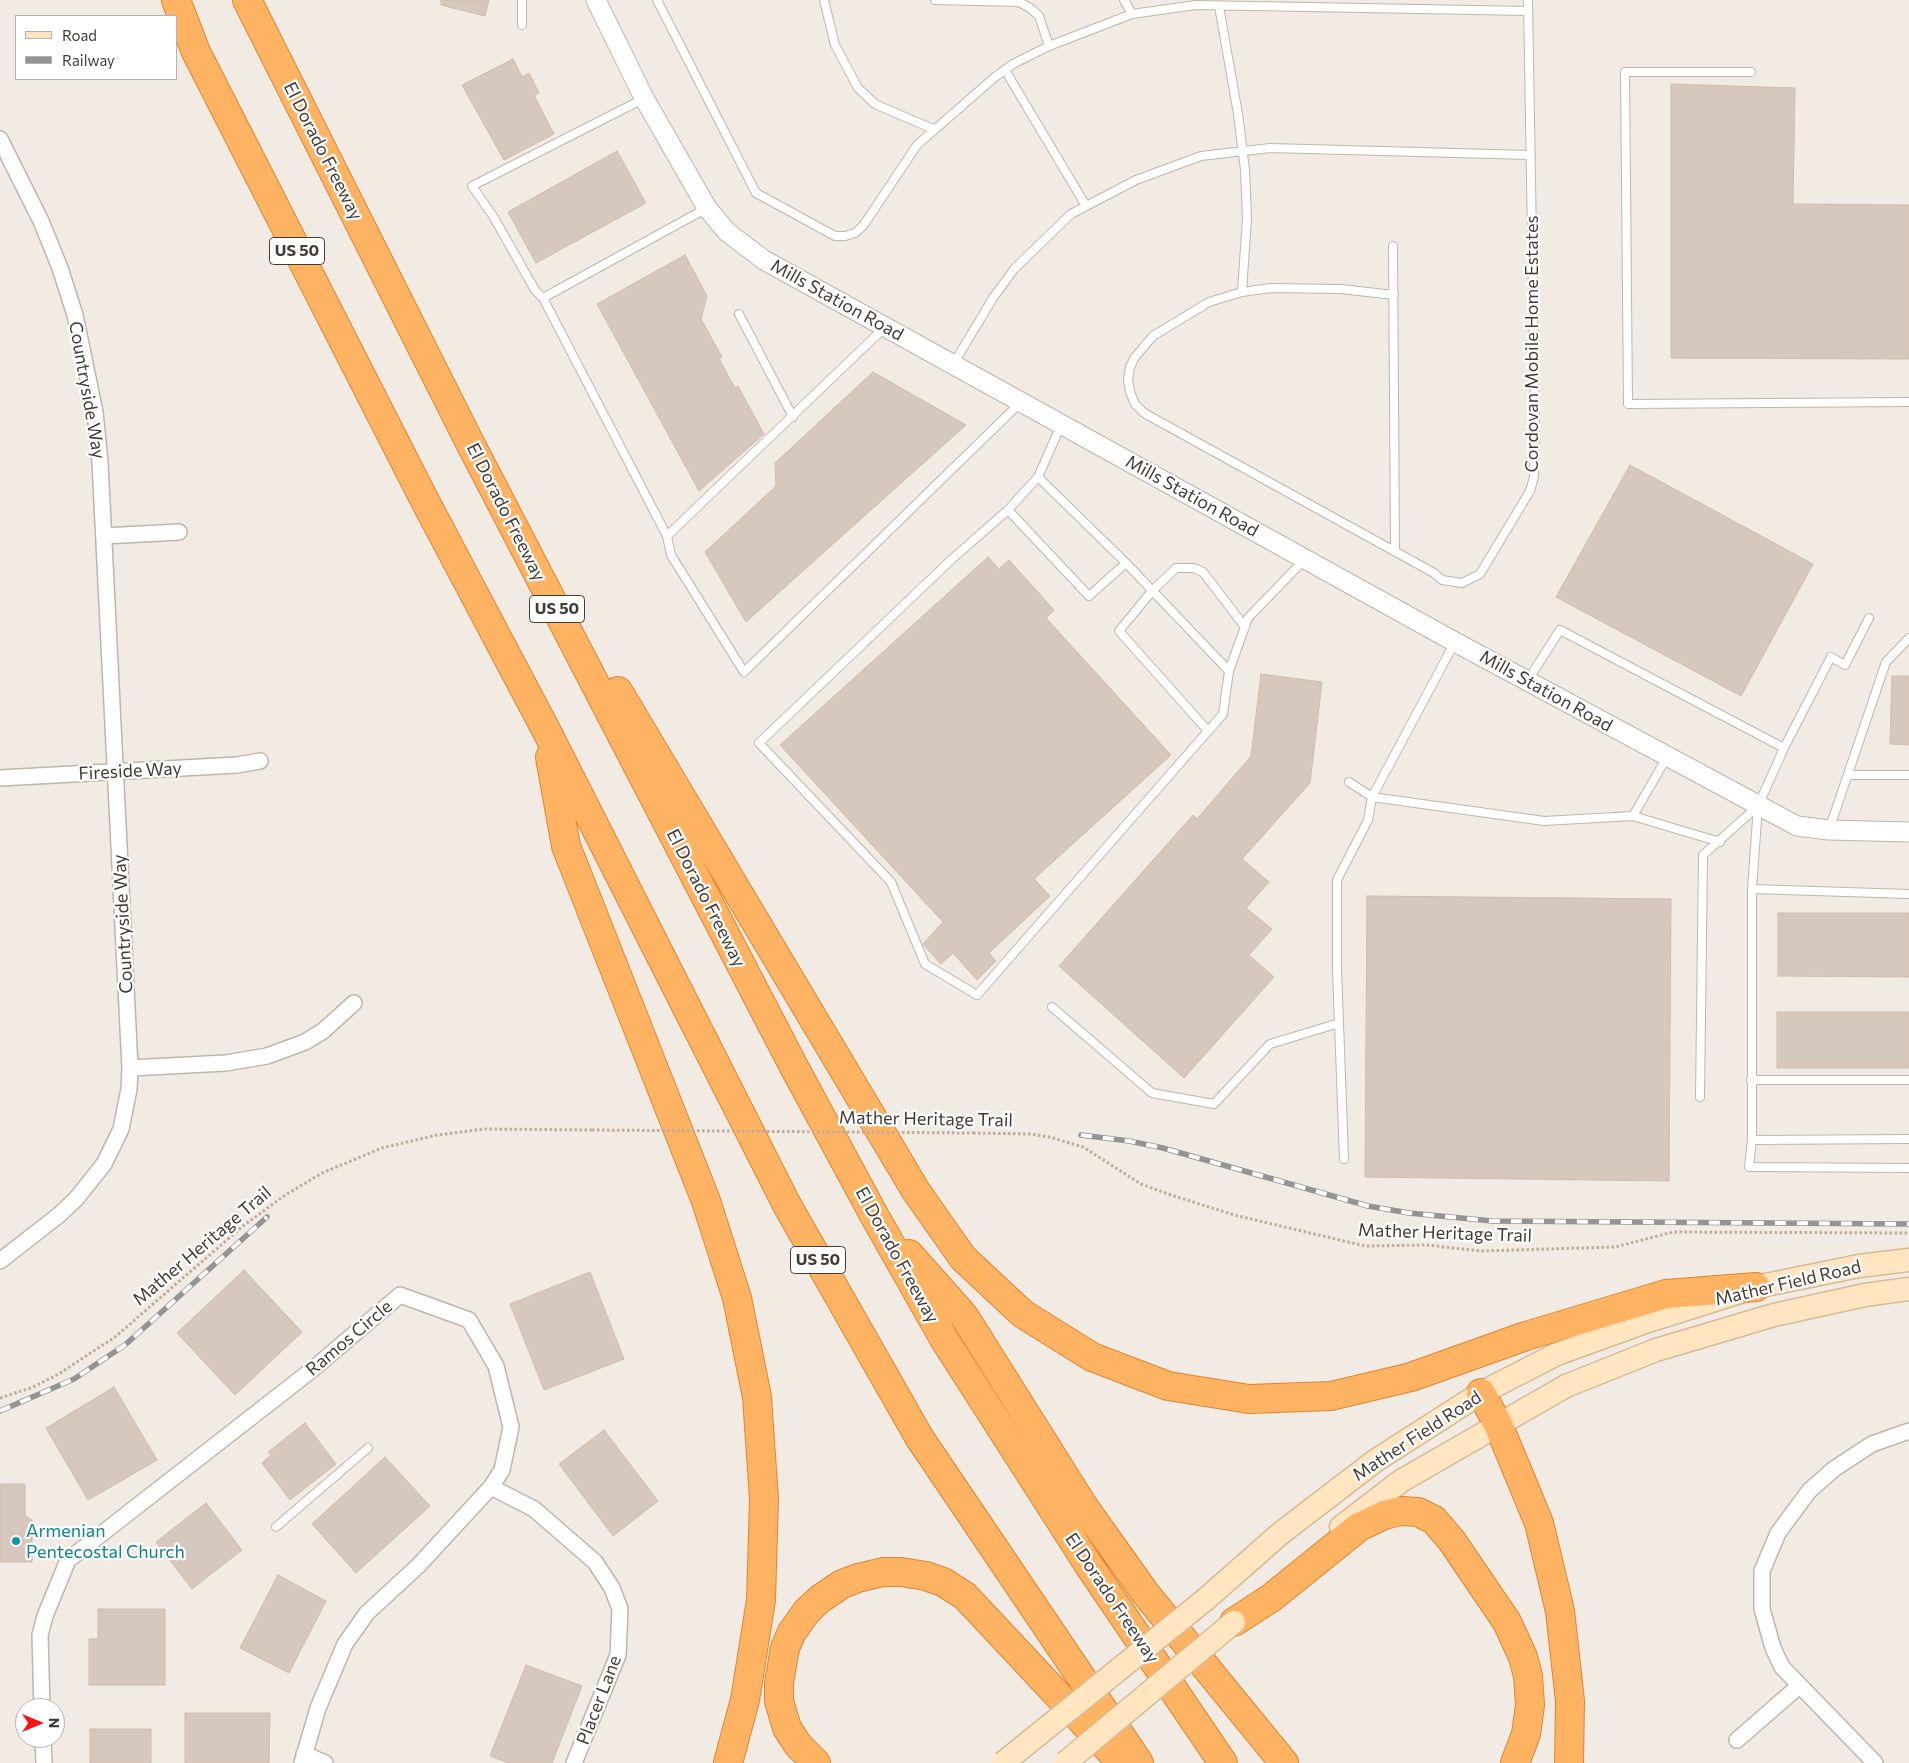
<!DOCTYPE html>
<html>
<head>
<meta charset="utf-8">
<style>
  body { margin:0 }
  #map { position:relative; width:1909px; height:1763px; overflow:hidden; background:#f2ebe4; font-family:Commissioner,sans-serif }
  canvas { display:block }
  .legend { position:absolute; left:15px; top:15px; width:162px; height:65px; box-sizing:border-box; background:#fff; border:1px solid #b4b1ae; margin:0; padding:6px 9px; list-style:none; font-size:15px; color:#443b34 }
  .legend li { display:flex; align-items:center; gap:10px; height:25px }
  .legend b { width:25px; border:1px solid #b4b1ae }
  .north { position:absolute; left:15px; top:1698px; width:50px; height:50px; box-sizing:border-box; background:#fff; border:1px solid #b4b1ae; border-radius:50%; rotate:90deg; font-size:14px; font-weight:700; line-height:20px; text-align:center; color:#443b34 }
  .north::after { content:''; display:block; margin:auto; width:18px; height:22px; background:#fa1312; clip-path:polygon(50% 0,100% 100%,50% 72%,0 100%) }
</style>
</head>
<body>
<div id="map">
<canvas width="1909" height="1763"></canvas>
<ul class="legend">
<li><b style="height:6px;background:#ffe6c1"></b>Road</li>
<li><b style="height:6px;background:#949494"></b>Railway</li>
</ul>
<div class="north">N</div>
</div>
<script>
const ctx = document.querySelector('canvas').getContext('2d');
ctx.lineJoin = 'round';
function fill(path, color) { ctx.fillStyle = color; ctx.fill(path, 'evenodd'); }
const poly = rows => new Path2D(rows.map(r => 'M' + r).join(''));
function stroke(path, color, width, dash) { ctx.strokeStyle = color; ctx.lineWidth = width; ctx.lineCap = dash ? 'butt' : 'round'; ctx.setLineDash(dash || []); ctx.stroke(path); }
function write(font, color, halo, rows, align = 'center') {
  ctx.font = font + ' Commissioner,sans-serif'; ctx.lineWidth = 4.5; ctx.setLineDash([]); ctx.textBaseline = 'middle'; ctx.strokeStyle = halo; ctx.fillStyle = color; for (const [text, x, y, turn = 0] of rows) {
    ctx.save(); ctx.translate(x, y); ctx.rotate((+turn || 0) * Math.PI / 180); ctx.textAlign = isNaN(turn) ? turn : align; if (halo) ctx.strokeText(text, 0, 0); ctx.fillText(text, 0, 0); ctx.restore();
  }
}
const building = poly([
  [441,0,489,0,485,16,441,5,441,0],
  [513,59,522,77,529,73,539,93,534,95,554,134,504,160,462,85,513,59],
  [1671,84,1795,88,1793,204,1909,205,1909,359,1671,358,1671,84],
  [617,151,646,203,536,263,508,212,617,151],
  [685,255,707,296,701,319,722,357,719,359,735,388,738,386,764,434,699,491,597,304,685,255],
  [873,372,966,425,746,622,705,552,776,486,775,463,873,372],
  [1630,465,1813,564,1741,696,1556,597,1630,465],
  [988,557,999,569,1009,560,1054,610,1046,618,1171,755,1034,879,1050,896,989,953,996,961,977,980,953,953,941,964,923,944,943,922,780,745,988,557],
  [1261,674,1322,682,1310,783,1242,859,1269,882,1246,908,1272,929,1249,955,1274,977,1184,1078,1059,966,1193,815,1197,819,1251,756,1261,674],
  [1892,676,1909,676,1909,745,1890,744,1892,676],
  [1367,896,1671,899,1669,1181,1365,1177,1367,896],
  [1778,913,1909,913,1909,977,1778,976,1778,913],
  [1777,1012,1909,1012,1909,1068,1777,1068,1777,1012],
  [244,1270,302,1332,235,1395,177,1333,244,1270],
  [590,1272,624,1359,544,1390,510,1304,590,1272],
  [114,1387,157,1460,88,1500,46,1428,114,1387],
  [305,1423,336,1464,290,1500,262,1463,271,1455,268,1452,305,1423],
  [604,1430,658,1501,613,1536,559,1464,604,1430],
  [385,1457,430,1506,356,1573,312,1524,385,1457],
  [0,1484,25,1484,25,1516,32,1520,32,1562,0,1562,0,1484],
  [206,1503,242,1550,192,1589,156,1542,206,1503],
  [278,1575,326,1601,289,1673,240,1648,278,1575],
  [98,1609,165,1609,165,1685,89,1685,89,1639,98,1639,98,1609],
  [526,1665,582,1686,552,1763,509,1763,490,1756,526,1665],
  [185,1713,270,1713,269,1763,185,1763,185,1713],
  [90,1729,151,1729,151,1763,90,1763,90,1729]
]);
fill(building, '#d6c8bc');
stroke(building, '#cebcac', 1);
const service = poly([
  [522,0,522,25],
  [657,0,756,193,835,236,845,236,855,233,863,226,917,145,995,77,1013,64,1049,46,1132,14,1196,5,1528,11],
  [824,0,835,45,858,88,875,104,933,129],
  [935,0,1019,2,1030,8,1039,16,1049,46],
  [1124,0,1132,14],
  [1219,6,1238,114,1245,170,1247,218,1242,292],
  [1005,70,1086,206],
  [1751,72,1625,72,1628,404,1909,402],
  [643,99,472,186,493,216,535,290,543,298,667,536,671,555,744,672,1020,403],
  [1393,246,1395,551],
  [1394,295,1341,289,1271,288,1242,292,1209,302,1153,336,1135,357,1130,367,1128,380,1130,392,1135,404,1144,413,1434,573,1442,580,1462,583,1480,574,1530,491,1534,477,1535,418,1528,0],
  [543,298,707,208],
  [739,314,793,417],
  [954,363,993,298,1015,268,1071,214,1136,180,1201,156,1270,148,1530,155],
  [1061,425,1038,477,1008,510,952,559,759,743,891,882,925,964,977,995,1223,714,1229,671,1248,618,1304,560],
  [1038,477,1126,563,1229,671],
  [1008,510,1089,596,1126,563],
  [667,536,884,328],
  [1869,618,1845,665,1831,657,1784,748,1758,806,1752,889,1752,1140,1749,1167,1909,1168],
  [1528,680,1560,630,1784,748],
  [1208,731,1119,631,1152,591,1176,568,1194,568,1203,572,1245,627],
  [1849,775,1909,775],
  [1349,782,1372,797,1544,821,1633,816,1720,842],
  [1633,816,1667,757],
  [1829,830,1886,662,1909,638],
  [1752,889,1909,894],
  [1052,1007,1152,1093,1214,1104,1270,1044,1339,1023],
  [1751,1080,1909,1080],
  [1700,1097,1703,855,1758,806],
  [1752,1140,1909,1139],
  [1344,1159,1337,969,1337,880,1368,820,1372,797,1455,642],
  [276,1527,368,1448]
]);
const minor = poly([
  [0,139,41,221,60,268,75,315,95,412,100,462,130,1068,129,1089,121,1129,104,1164,76,1199,59,1215,0,1261],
  [104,536,179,532],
  [0,778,237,765,260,761],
  [130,1068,226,1063,267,1056,305,1042,323,1031,354,1003],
  [491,1487,534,1509,595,1562,612,1588,620,1609,618,1655,574,1763],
  [42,1708,40,1635,45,1616,68,1560,313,1369,400,1295,469,1320,496,1366,511,1427,502,1470,491,1487,418,1566,367,1613,345,1644,318,1708,302,1763],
  [43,1738,44,1763],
  [1737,1740,1799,1686],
  [304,1754,325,1763],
  [1875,1763,1782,1667,1773,1648,1762,1609,1762,1571,1778,1533,1809,1491,1834,1469,1872,1444,1909,1431]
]);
const tertiary = poly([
  [596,0,644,98,707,208,727,232,764,260,1455,642,1797,826,1829,830,1909,832]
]);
const secondary = poly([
  [1341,1527,1401,1481,1566,1386,1656,1350,1774,1315,1865,1295,1909,1289],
  [1206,1599,1281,1533,1375,1461,1481,1393,1557,1354,1648,1321,1756,1287,1859,1266,1909,1260]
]);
const motorway = poly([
  [176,0,196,52,424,499,545,728,787,1205,919,1437,1139,1763],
  [247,0,469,441,793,1065,874,1215,944,1339,1088,1564,1223,1763],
  [618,691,916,1191,963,1258,1023,1314,1092,1357,1168,1386,1249,1399,1331,1396,1411,1377,1526,1336,1666,1294,1756,1287],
  [550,757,566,846,706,1201,737,1298,757,1397,764,1499,761,1600,745,1700,728,1763],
  [909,1254,964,1316,1084,1507,1146,1594,1284,1763],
  [1481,1393,1498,1424,1539,1523,1560,1611,1570,1701,1569,1763],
  [1234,1622,1271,1598,1359,1527,1384,1515,1401,1511,1418,1512,1434,1520,1452,1541,1507,1622,1523,1657,1528,1676,1530,1705,1526,1734,1515,1763],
  [816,1763,798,1745,787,1728,779,1701,779,1683,785,1648,792,1632,807,1611,820,1599,842,1584,858,1578,883,1572,901,1572,926,1576,943,1582,965,1596,1114,1755]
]);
stroke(service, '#c0b5a9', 10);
stroke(minor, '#c0b5a9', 18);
stroke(tertiary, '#c0b5a9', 21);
stroke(secondary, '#d5bb95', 25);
stroke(motorway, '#dd8532', 30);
stroke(poly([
  [973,1133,1030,1134,1049,1137,1083,1147,1141,1184,1168,1194,1234,1215,1365,1246,1427,1245,1481,1251,1615,1247,1673,1232,1909,1233],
  [0,1398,33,1387,57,1375,115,1337,243,1226,284,1196,322,1173,382,1148,437,1135,485,1129,592,1130]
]), '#bfab97', 3, [2.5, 2.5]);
stroke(service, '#fff', 8);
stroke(minor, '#fff', 15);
stroke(tertiary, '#fff', 19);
stroke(secondary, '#ffe6c1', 22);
stroke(motorway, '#feb363', 28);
const rail = poly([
  [1081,1135,1129,1141,1163,1148,1368,1206,1409,1213,1492,1221,1909,1224],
  [0,1411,74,1379,125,1345,267,1217]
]);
stroke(rail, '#949494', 5.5);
stroke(rail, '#fff', 4, [11]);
const secondaryBridge = poly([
  [1003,1763,1206,1599],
  [1065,1763,1234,1622]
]);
stroke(secondaryBridge, '#d5bb95', 25, []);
stroke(poly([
  [592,1130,973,1133]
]), '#bfab97', 3, [2.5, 2.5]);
stroke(secondaryBridge, '#ffe6c1', 22);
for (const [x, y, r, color] of [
  [16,1541,5,"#0f9aa8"]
]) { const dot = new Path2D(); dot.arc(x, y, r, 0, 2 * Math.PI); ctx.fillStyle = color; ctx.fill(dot); stroke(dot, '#fff', 2); }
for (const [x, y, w] of [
  [297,251,55],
  [557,609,55],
  [818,1260,55]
]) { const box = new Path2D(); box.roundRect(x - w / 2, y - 13.5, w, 27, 4); ctx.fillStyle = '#fff'; ctx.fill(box); stroke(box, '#443b34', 1); }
write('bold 16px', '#443b34', null, [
  ["US 50",297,251],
  ["US 50",557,609],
  ["US 50",818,1260]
]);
write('18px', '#443b34', '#fff', [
  ["El Dorado Freeway",323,151,63],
  ["Mills Station Road",837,300,29],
  ["Cordovan Mobile Home Estates",1532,344,-90],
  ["Countryside Way",87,390,80],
  ["Mills Station Road",1192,496,29],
  ["El Dorado Freeway",506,512,63],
  ["Mills Station Road",1546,691,29],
  ["Fireside Way",130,771,-3],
  ["El Dorado Freeway",706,898,63],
  ["Countryside Way",123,924,-93],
  ["Mather Heritage Trail",926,1119,1],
  ["Mather Heritage Trail",1445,1233,2],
  ["Mather Heritage Trail",202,1246,-40],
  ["El Dorado Freeway",897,1255,61],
  ["Mather Field Road",1788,1283,-13],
  ["Ramos Circle",349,1338,-40],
  ["Mather Field Road",1417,1436,-33],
  ["El Dorado Freeway",1112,1598,56],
  ["Placer Lane",599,1700,-69]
]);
write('18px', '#0d838f', '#fff', [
  ["Armenian",26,1531],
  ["Pentecostal Church",26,1552]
], 'left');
</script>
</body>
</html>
